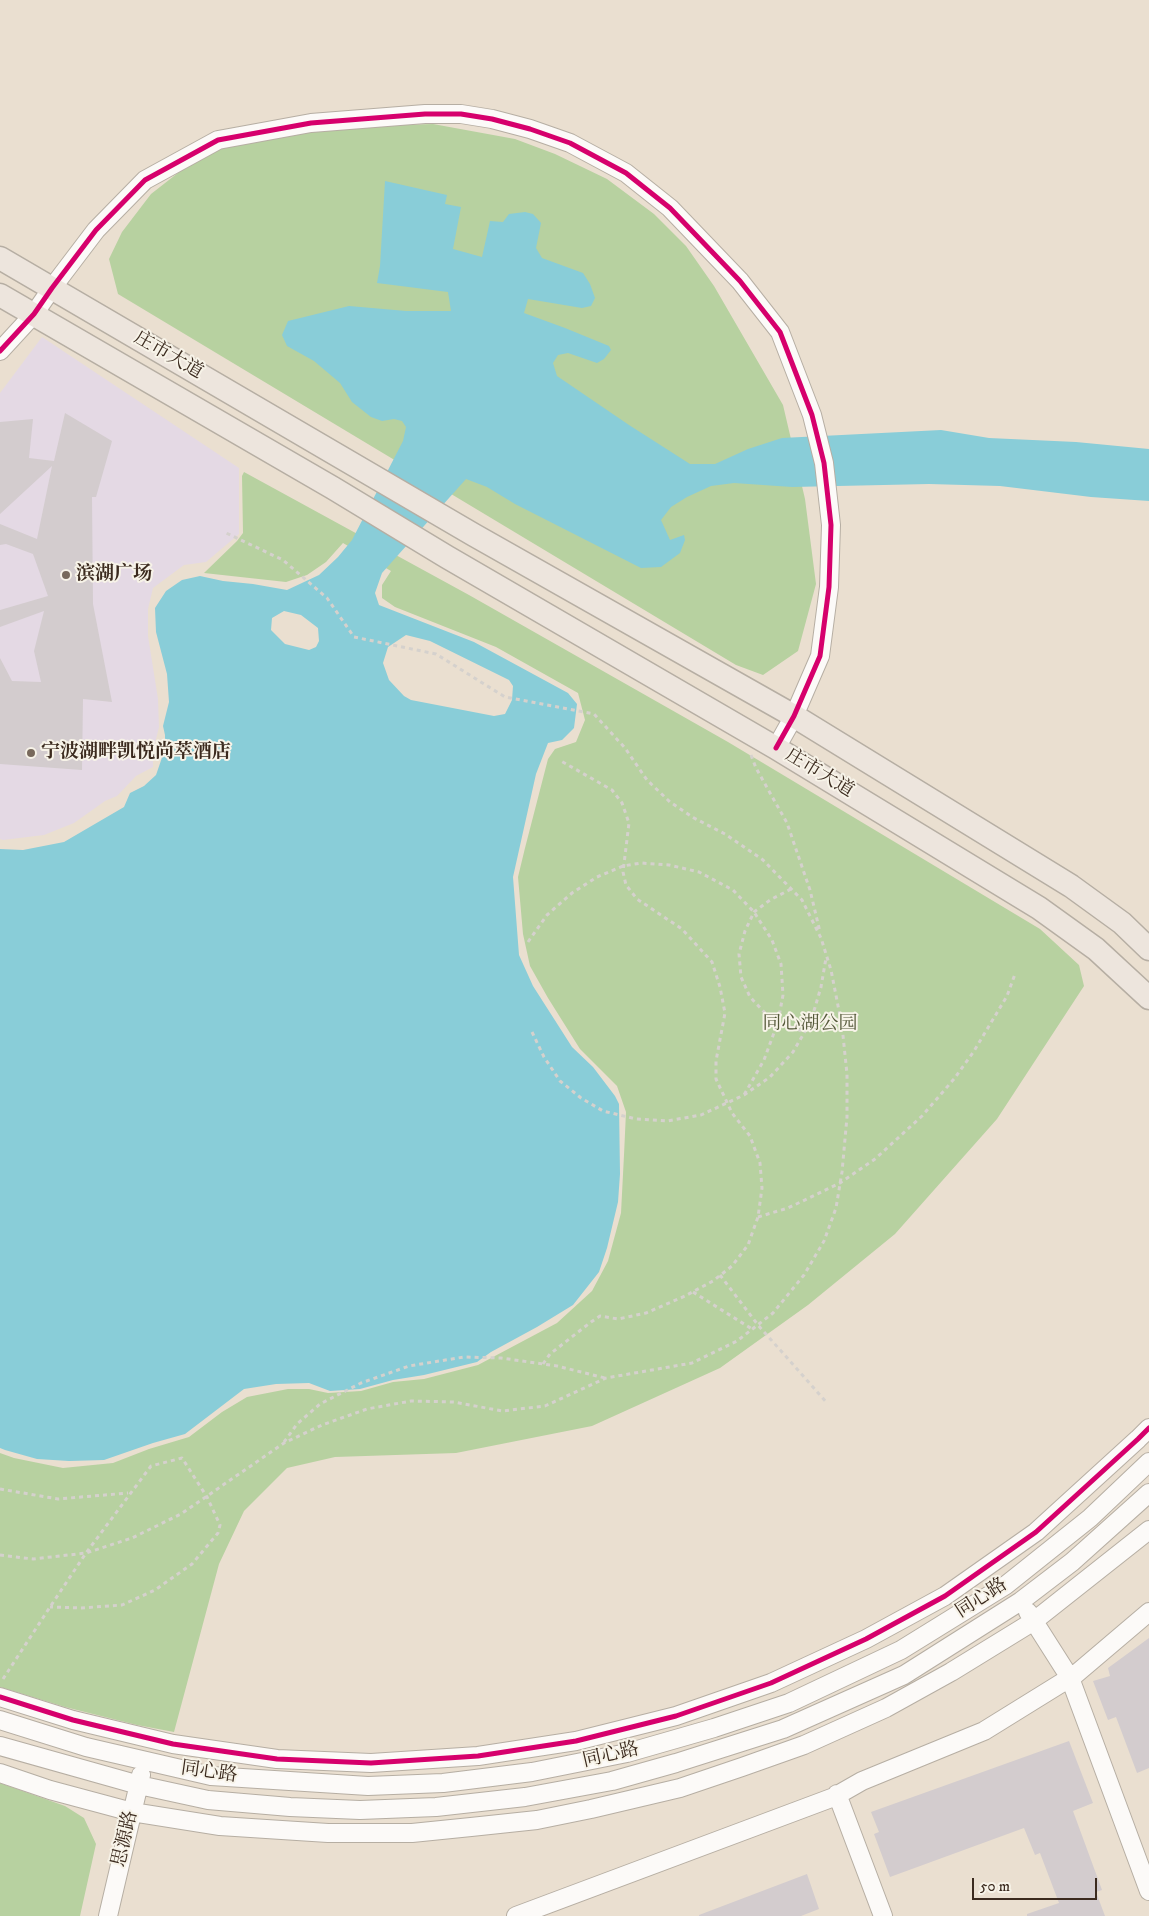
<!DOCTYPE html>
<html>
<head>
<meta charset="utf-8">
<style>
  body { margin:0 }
  #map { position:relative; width:1149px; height:1916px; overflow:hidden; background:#eadfd0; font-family:"IM FELL DW Pica",serif }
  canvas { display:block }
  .scale { position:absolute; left:972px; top:1878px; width:125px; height:22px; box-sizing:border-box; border:2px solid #3b2a1e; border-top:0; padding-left:6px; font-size:15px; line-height:18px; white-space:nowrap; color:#3b2a1e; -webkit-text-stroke:4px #f7f3e8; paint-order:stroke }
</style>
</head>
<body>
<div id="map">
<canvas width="1149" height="1916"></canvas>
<div class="scale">50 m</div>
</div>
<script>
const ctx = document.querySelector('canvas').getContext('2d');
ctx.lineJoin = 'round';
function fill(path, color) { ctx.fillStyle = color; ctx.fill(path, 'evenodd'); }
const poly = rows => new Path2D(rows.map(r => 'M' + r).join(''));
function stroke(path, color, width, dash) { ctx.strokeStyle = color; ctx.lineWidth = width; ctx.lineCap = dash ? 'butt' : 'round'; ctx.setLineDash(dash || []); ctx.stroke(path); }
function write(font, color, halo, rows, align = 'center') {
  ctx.font = font + ' "IM FELL DW Pica","Noto Serif SC",serif'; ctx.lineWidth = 4; ctx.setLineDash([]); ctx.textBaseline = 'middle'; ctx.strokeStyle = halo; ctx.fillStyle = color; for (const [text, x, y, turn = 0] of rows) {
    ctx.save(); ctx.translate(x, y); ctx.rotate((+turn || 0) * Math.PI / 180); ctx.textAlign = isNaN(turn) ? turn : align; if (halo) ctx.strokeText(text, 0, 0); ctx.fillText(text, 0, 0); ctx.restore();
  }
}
fill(poly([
  [42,337,239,468,239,534,206,562,184,565,153,588,148,609,148,636,158,699,159,727,153,751,153,767,136,776,117,796,105,801,74,823,44,835,3,840,0,839,0,393]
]), '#e4d9e4');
fill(poly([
  [433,124,515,139,555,154,607,179,654,214,686,246,714,286,783,405,805,499,816,584,798,651,763,675,736,665,118,294,109,259,122,232,151,194,215,144,308,128],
  [244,472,469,595,728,742,1040,929,1079,965,1084,986,997,1119,895,1234,808,1305,720,1368,592,1426,456,1453,335,1457,287,1468,244,1511,219,1564,174,1732,137,1725,65,1707,0,1687,0,1453,14,1458,63,1468,113,1463,149,1449,189,1437,222,1412,247,1397,288,1389,309,1389,328,1393,361,1391,393,1382,424,1379,478,1365,557,1323,592,1291,608,1261,621,1213,624,1155,626,1112,617,1086,580,1049,548,998,530,966,523,934,518,877,525,848,548,759,555,749,576,742,585,720,578,693,496,647,395,607,382,598,382,585,391,571,343,543,326,562,307,575,286,582,204,573,237,541,243,533,242,476],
  [0,1783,65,1806,84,1818,96,1844,80,1916,0,1916]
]), '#b7d1a0');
fill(poly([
  [385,181,447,195,445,204,461,207,453,249,482,257,490,221,503,222,509,214,525,212,533,214,541,223,536,248,542,258,583,273,590,284,595,298,591,306,582,308,528,299,524,313,565,328,609,346,611,350,604,359,597,363,568,353,558,355,553,363,557,376,629,425,690,464,715,464,748,449,782,438,941,430,989,438,1076,442,1149,449,1149,501,1091,497,1000,486,929,484,792,487,734,483,711,486,687,497,671,507,661,520,670,540,684,535,685,540,680,553,661,567,641,568,515,504,487,487,466,479,382,573,375,593,379,605,474,642,568,693,577,704,574,728,562,740,548,743,536,774,513,877,519,955,533,986,572,1047,593,1067,615,1096,619,1104,620,1174,618,1202,607,1248,599,1272,573,1305,537,1327,491,1352,477,1362,424,1375,393,1380,360,1389,330,1391,309,1383,276,1384,244,1389,185,1434,153,1443,104,1460,69,1461,37,1459,5,1450,0,1448,0,849,23,850,64,842,124,807,130,793,144,786,156,775,165,749,165,735,163,726,169,702,167,674,156,632,155,608,166,591,182,580,200,576,223,581,253,584,287,590,319,575,338,557,352,540,403,441,406,427,402,421,394,419,382,421,371,417,352,402,340,383,314,361,287,346,282,335,288,321,349,306,406,311,451,311,448,292,377,283,380,266],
  [284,611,301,615,318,628,319,641,316,647,309,650,285,644,271,630,272,618],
  [406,635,430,641,509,680,513,686,512,700,505,714,494,716,411,700,404,696,389,680,383,663,388,647]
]), '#89cdd8');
fill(poly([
  [65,413,112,441,96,497,92,497,93,604,112,702,83,699,82,770,0,764,0,658,12,681,41,682,34,651,44,611,0,627,0,610,48,596,33,554,6,544,0,545,0,524,37,539,52,466,0,514,0,422,33,419,29,458,54,461],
  [1149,1638,1149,1768,1137,1773,1116,1717,1108,1720,1093,1681,1110,1676,1108,1668],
  [1069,1741,1093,1803,1073,1811,1102,1890,1096,1892,1105,1916,1027,1916,1027,1914,1059,1903,1040,1853,1035,1855,1024,1828,890,1877,874,1834,879,1832,871,1812],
  [807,1874,819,1909,801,1916,699,1916,699,1915]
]), '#d3ccce');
const minor = poly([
  [0,351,34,314,52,288,96,230,145,180,218,140,311,123,425,114,461,114,492,119,530,129,570,143,626,173,670,208,740,281,780,332,812,415,824,463,831,525,829,587,820,656,794,716,776,748],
  [1028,1612,1070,1678,1149,1891],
  [0,1697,73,1720,173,1744,277,1759,371,1763,478,1756,576,1741,676,1716,771,1683,866,1639,945,1596,1036,1532,1138,1439,1149,1428],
  [0,1720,86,1747,211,1776,368,1786,443,1783,532,1772,627,1753,714,1728,789,1703,901,1650,1006,1585,1090,1518,1149,1462],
  [0,1746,139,1785,208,1800,290,1807,360,1810,436,1807,525,1797,612,1781,676,1763,783,1729,904,1675,1021,1601,1072,1562,1149,1493],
  [0,1773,50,1790,132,1812,220,1826,328,1833,412,1833,471,1827,537,1820,591,1809,680,1788,742,1767,804,1745,886,1708,951,1672,1034,1621,1149,1530],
  [837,1794,883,1916],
  [108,1916,141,1775],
  [516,1916,834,1797,862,1781,984,1731,1076,1674,1149,1612]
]);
const major = poly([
  [0,258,474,535,794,716,1071,886,1122,923,1149,949],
  [0,295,333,488,447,557,776,748,1039,908,1096,949,1149,998]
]);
stroke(minor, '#b6aea3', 20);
stroke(major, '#b6aea3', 25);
stroke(poly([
  [751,755,756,768,787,823,810,890,820,932],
  [791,889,770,900,754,912,745,931,739,954,741,977,750,997,766,1014,778,1022,804,1032],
  [528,942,547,915,572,893,597,877,623,866,641,863,669,865,699,872,733,890,754,912,772,940,781,964,783,995,778,1022,764,1060,744,1095],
  [532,1032,544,1057,560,1081,581,1098,603,1111,636,1119,667,1121,701,1115,744,1095,770,1077,793,1052,811,1021,821,987,826,958],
  [758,1217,788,1208,840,1183,875,1159,922,1116,954,1079,974,1051,1007,996,1015,974],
  [720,1275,758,1325,827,1403],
  [693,1292,752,1329],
  [543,1364,550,1354,591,1322,600,1316,618,1319,646,1313,685,1296,713,1281,732,1266,748,1245,758,1217,762,1188,760,1163,750,1136,732,1113,716,1079,716,1061,725,1013,720,987,712,962,682,929,637,899,626,885,623,872,629,823,622,803,612,790,561,761],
  [284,1442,297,1424,320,1404,361,1383,409,1366,464,1357,501,1358,557,1366,605,1378],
  [0,1489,58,1499,128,1493],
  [0,1555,33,1559,86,1553,132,1538,181,1514,284,1443,322,1425,367,1409,411,1401,454,1402,502,1411,545,1406,606,1378,692,1363,737,1341,773,1313,804,1275,824,1241,836,1208,842,1172,847,1117,847,1074,842,1026,831,970,821,938,802,900,763,860,725,834,694,818,670,802,647,780,625,748,594,714,505,697,436,654,354,637,327,598,283,560,224,532],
  [3,1679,50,1607,86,1553,151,1466,182,1458,207,1497,220,1525,218,1533,192,1564,155,1590,122,1605,81,1608,50,1607]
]), '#d5d1cd', 3, [4, 4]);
stroke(minor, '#fcfaf8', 18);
stroke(major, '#ede5dd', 22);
stroke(poly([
  [0,351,34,314,52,288,96,230,145,180,218,140,311,123,425,114,461,114,492,119,530,129,570,143,626,173,670,208,740,281,780,332,812,415,824,463,831,525,829,587,820,656,794,716,776,748],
  [0,1697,73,1720,173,1744,277,1759,371,1763,478,1756,576,1741,676,1716,771,1683,866,1639,945,1596,1036,1532,1138,1439,1149,1428]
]), '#d6006c', 5);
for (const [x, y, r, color] of [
  [66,575,5,"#78695c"],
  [31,753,5,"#78695c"]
]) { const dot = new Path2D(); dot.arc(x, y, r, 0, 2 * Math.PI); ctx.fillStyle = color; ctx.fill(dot); stroke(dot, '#f7f3e8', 2); }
write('19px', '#3b2a1e', '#f7f3e8', [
  ["庄市大道",168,356,30],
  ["庄市大道",819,774,31],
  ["同心路",982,1599,-33],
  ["同心路",611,1756,-13],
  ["同心路",209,1773,8],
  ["思源路",126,1839,-77]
]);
write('bold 19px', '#3b2a1e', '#f7f3e8', [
  ["滨湖广场",76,575],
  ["宁波湖畔凯悦尚萃酒店",41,753]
], 'left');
write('19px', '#545839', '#f7f3e8', [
  ["同心湖公园",810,1025]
]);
</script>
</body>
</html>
